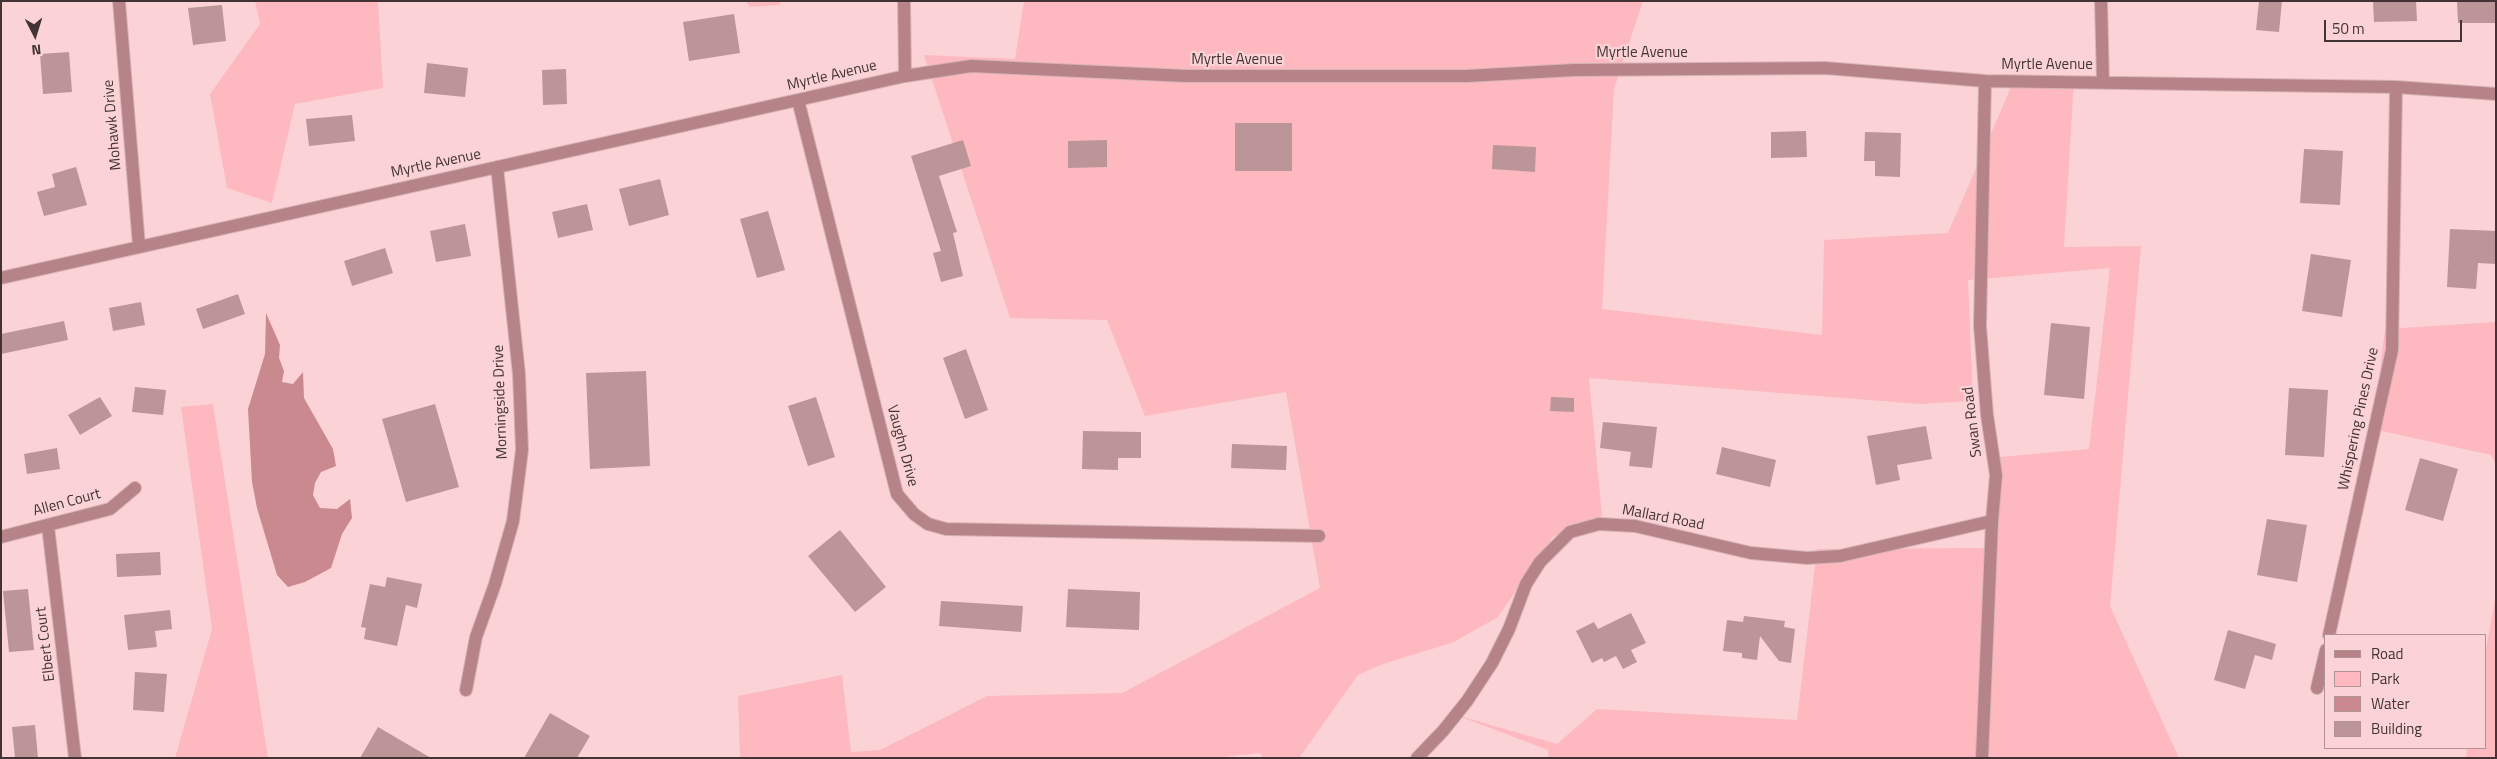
<!DOCTYPE html>
<html>
<head>
<meta charset="utf-8">
<style>
  body { margin:0 }
  #map { position:relative; width:2497px; height:759px; overflow:hidden; background:#fbd3d6; font-family:"Titillium Web",sans-serif }
  canvas { display:block }
  .frame { position:absolute; inset:0; border:2px solid #423334; pointer-events:none }
  .legend { position:absolute; left:2324px; top:634px; width:162px; height:115px; box-sizing:border-box; background:#fbd3d6; border:1px solid #b19395; margin:0; padding:6px 9px; list-style:none; font-size:15px; color:#423334 }
  .legend li { display:flex; align-items:center; gap:10px; height:25px }
  .legend b { width:25px; border:1px solid #b19395 }
  .north { position:absolute; left:10px; top:10px; width:50px; height:50px; -webkit-text-stroke:4px #fbd3d6; paint-order:stroke; rotate:175deg; font-size:14px; font-weight:700; line-height:20px; text-align:center; color:#423334 }
  .north::after { content:''; display:block; margin:auto; width:18px; height:22px; background:#423334; clip-path:polygon(50% 0,100% 100%,50% 72%,0 100%) }
  .scale { position:absolute; left:2324px; top:20px; width:138px; height:22px; box-sizing:border-box; border:2px solid #423334; border-top:0; padding-left:6px; font-size:15px; line-height:18px; white-space:nowrap; color:#423334; -webkit-text-stroke:4px #fbd3d6; paint-order:stroke }
</style>
</head>
<body>
<div id="map">
<canvas width="2497" height="759"></canvas>
<div class="frame"></div>
<ul class="legend">
<li><b style="height:6px;background:#b68388"></b>Road</li>
<li><b style="height:14px;background:#fdb9bf"></b>Park</li>
<li><b style="height:14px;background:#ca898f"></b>Water</li>
<li><b style="height:14px;background:#bb9598"></b>Building</li>
</ul>
<div class="north">N</div>
<div class="scale">50 m</div>
</div>
<script>
const ctx = document.querySelector('canvas').getContext('2d');
ctx.lineJoin = 'round';
function fill(path, color) { ctx.fillStyle = color; ctx.fill(path, 'evenodd'); }
const poly = rows => new Path2D(rows.map(r => 'M' + r).join(''));
function stroke(path, color, width, dash) { ctx.strokeStyle = color; ctx.lineWidth = width; ctx.lineCap = dash ? 'butt' : 'round'; ctx.setLineDash(dash || []); ctx.stroke(path); }
function write(font, color, halo, rows, align = 'center') {
  ctx.font = font + ' "Titillium Web",sans-serif'; ctx.lineWidth = 4.5; ctx.setLineDash([]); ctx.textBaseline = 'middle'; ctx.strokeStyle = halo; ctx.fillStyle = color; for (const [text, x, y, turn = 0] of rows) {
    ctx.save(); ctx.translate(x, y); ctx.rotate((+turn || 0) * Math.PI / 180); ctx.textAlign = isNaN(turn) ? turn : align; if (halo) ctx.strokeText(text, 0, 0); ctx.fillText(text, 0, 0); ctx.restore();
  }
}
fill(poly([
  [255,1,378,1,383,88,295,104,272,203,227,188,210,94,260,24],
  [746,1,781,1,779,5,750,7],
  [1024,1,1643,1,1614,89,1602,309,1822,335,1824,240,1948,233,2014,80,2074,80,2064,247,2141,246,2110,606,2179,758,1549,758,1548,750,1456,715,1557,744,1597,709,1797,720,1817,549,1996,548,2000,457,2089,449,2110,268,1968,280,1973,401,1920,404,1589,378,1602,516,1553,537,1498,617,1454,642,1383,664,1358,675,1299,758,1263,758,1260,753,1213,758,740,758,738,696,842,675,851,752,880,750,987,696,1122,693,1320,588,1286,392,1145,416,1107,320,1010,318,924,55,1015,59],
  [2496,322,2496,465,2491,455,2373,429,2385,329],
  [213,404,268,758,175,758,212,629,181,407],
  [2496,595,2496,758,2466,758,2467,748,2486,748,2486,649]
]), '#fdb9bf');
fill(poly([
  [266,313,280,345,279,358,284,371,282,382,293,384,303,372,304,398,333,449,336,466,321,472,315,483,313,495,320,508,337,509,350,499,352,518,342,534,331,568,305,582,288,587,277,575,257,508,252,482,248,409,265,354]
]), '#ca898f');
fill(poly([
  [2259,1,2282,1,2279,32,2256,30],
  [2373,1,2416,1,2417,21,2374,22],
  [2457,1,2495,1,2496,23,2458,23],
  [222,5,226,41,193,45,188,8],
  [734,14,740,53,689,61,683,22],
  [69,52,72,92,43,94,40,54],
  [427,63,468,68,465,97,424,93],
  [566,69,567,104,543,105,542,70],
  [352,115,355,141,309,146,306,119],
  [1235,123,1292,123,1292,171,1235,171],
  [1806,131,1807,157,1771,158,1771,132],
  [1865,132,1901,133,1900,177,1875,176,1875,161,1864,161],
  [963,140,971,166,939,176,957,232,953,233,963,276,941,282,933,253,941,251,911,156],
  [1107,140,1107,167,1068,168,1068,141],
  [1493,145,1536,147,1535,172,1492,169],
  [2304,149,2343,151,2340,205,2300,203],
  [76,167,87,205,44,216,37,192,55,187,52,174],
  [660,179,669,215,629,226,619,189],
  [587,204,593,230,558,238,552,212],
  [768,211,785,270,757,278,740,219],
  [465,224,471,256,436,262,430,231],
  [2450,229,2496,231,2496,264,2478,263,2476,289,2447,287],
  [385,248,393,273,352,286,344,261],
  [2311,254,2351,260,2342,317,2302,311],
  [238,294,245,314,203,329,196,309],
  [141,302,145,325,113,331,109,308],
  [64,321,68,340,1,354,1,334],
  [2051,323,2090,327,2084,399,2044,395],
  [966,349,988,410,965,419,943,358],
  [646,371,650,466,590,469,586,373],
  [135,387,166,390,163,415,132,412],
  [2289,388,2328,390,2324,457,2285,455],
  [100,397,112,416,80,435,68,415],
  [816,397,835,457,808,466,788,406],
  [1551,397,1574,398,1574,412,1550,411],
  [435,404,459,487,406,502,382,419],
  [1603,422,1657,427,1652,468,1629,466,1631,452,1600,448],
  [1926,426,1932,459,1897,465,1900,480,1876,485,1867,436],
  [1083,431,1141,432,1141,458,1118,458,1118,470,1082,469],
  [1232,444,1287,446,1286,470,1231,468],
  [1722,447,1776,460,1770,487,1716,474],
  [57,448,60,469,27,474,24,454],
  [2420,458,2458,469,2443,521,2405,510],
  [2267,519,2307,525,2297,582,2257,575],
  [840,530,886,587,855,612,808,556],
  [160,552,161,575,117,577,116,554],
  [387,577,422,584,417,608,406,605,397,646,364,639,366,628,361,627,370,584,385,587],
  [28,589,34,650,9,652,3,591],
  [1068,589,1140,592,1139,630,1066,627],
  [941,601,1023,606,1021,632,939,626],
  [170,610,172,629,155,631,157,647,128,650,124,615],
  [1631,613,1646,643,1631,650,1637,662,1623,669,1616,656,1604,662,1602,658,1592,663,1576,631,1594,622,1598,629],
  [1744,616,1785,621,1784,627,1795,629,1791,663,1779,661,1760,636,1757,660,1742,658,1742,653,1723,651,1727,620,1743,622],
  [2228,630,2276,644,2272,660,2255,655,2245,689,2214,680],
  [135,672,167,674,164,712,133,710],
  [550,713,590,736,577,758,524,758],
  [35,725,38,758,15,758,12,727],
  [378,727,431,758,360,758]
]), '#bb9598');
const minor = poly([
  [119,1,139,246],
  [904,1,905,76],
  [2101,1,2103,82],
  [798,100,897,494,914,514,928,524,946,529,1319,536],
  [1,278,905,76,971,66,1186,76,1467,76,1574,70,1825,68,1985,81,2396,87,2496,94],
  [48,526,75,758],
  [1,537,110,509,135,488],
  [2329,635,2392,350,2396,87],
  [2317,688,2326,650],
  [466,690,476,637,495,584,513,521,522,450,519,374,497,167],
  [1417,758,1443,731,1467,701,1492,663,1509,629,1526,584,1540,562,1570,532,1599,524,1635,526,1751,553,1807,558,1840,556,1992,521],
  [1982,758,1992,521,1996,475,1987,415,1980,326,1985,81]
]);
stroke(minor, '#d6b3b6', 14);
stroke(minor, '#b68388', 12);
write('15px', '#423334', '#fbd3d6', [
  ["Myrtle Avenue",1642,53],
  ["Myrtle Avenue",1237,60],
  ["Myrtle Avenue",2047,65],
  ["Myrtle Avenue",832,76,-13],
  ["Mohawk Drive",113,125,-95],
  ["Myrtle Avenue",436,164,-12],
  ["Morningside Drive",501,402,-92],
  ["Whispering Pines Drive",2359,419,-78],
  ["Swan Road",1973,422,-97],
  ["Vaughn Drive",902,446,75],
  ["Allen Court",67,503,-15],
  ["Mallard Road",1663,518,11],
  ["Elbert Court",46,644,-97]
]);
</script>
</body>
</html>
